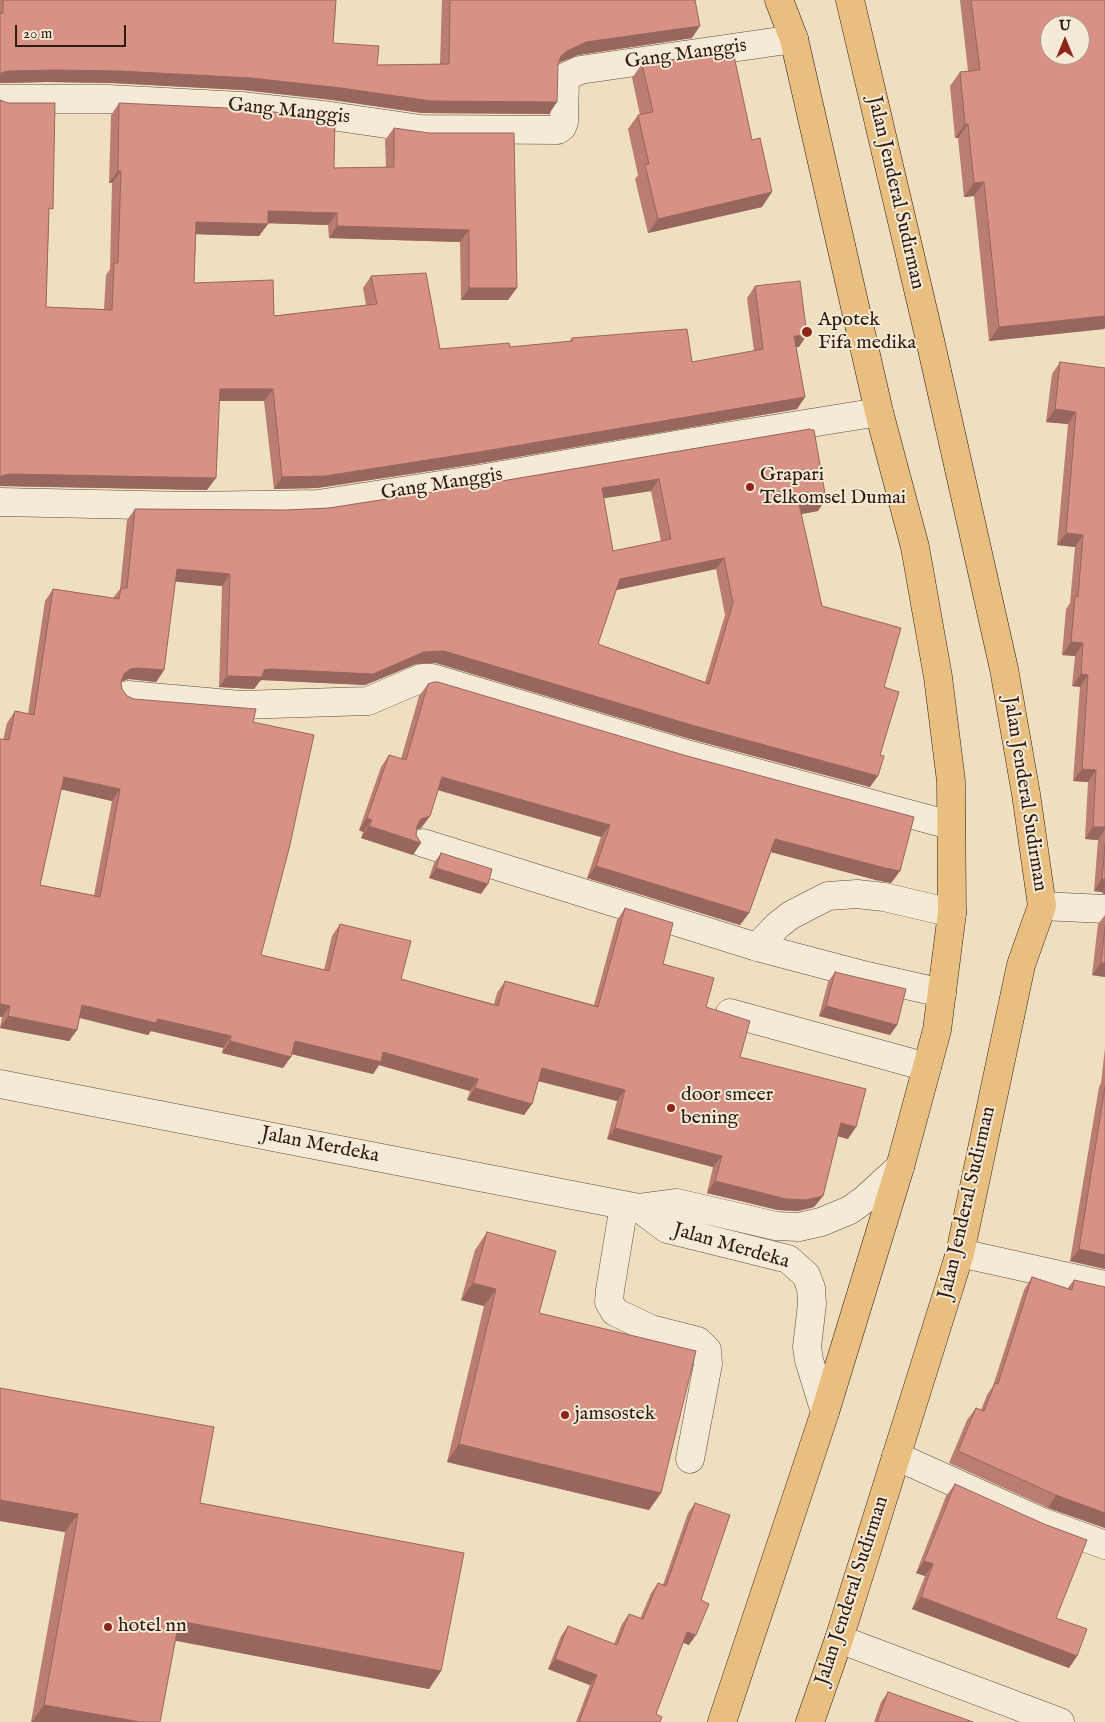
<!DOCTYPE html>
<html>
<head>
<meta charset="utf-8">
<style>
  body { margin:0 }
  #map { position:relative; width:1105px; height:1722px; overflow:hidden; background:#efdec0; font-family:"IM FELL English",serif }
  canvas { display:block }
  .north { position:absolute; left:1040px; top:15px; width:50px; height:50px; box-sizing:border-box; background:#f5ead6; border:1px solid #a59887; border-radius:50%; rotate:0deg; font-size:14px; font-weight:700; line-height:20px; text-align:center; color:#2e1c10 }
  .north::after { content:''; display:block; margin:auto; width:18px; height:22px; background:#8f2418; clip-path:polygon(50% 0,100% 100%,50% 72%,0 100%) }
  .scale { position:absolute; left:15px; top:25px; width:111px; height:22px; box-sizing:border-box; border:2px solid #2e1c10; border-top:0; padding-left:6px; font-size:15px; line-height:18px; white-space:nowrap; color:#2e1c10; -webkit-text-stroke:4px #f5ead6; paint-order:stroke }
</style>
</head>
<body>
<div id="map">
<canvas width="1105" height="1722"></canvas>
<div class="north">U</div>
<div class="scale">20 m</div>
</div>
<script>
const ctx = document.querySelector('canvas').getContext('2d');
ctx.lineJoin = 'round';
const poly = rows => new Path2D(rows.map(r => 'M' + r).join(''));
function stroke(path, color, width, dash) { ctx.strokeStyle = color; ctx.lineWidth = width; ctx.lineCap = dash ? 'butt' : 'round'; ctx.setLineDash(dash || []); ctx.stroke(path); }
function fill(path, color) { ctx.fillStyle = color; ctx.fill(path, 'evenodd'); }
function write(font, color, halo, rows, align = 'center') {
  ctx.font = font + ' "IM FELL English",serif'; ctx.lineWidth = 4; ctx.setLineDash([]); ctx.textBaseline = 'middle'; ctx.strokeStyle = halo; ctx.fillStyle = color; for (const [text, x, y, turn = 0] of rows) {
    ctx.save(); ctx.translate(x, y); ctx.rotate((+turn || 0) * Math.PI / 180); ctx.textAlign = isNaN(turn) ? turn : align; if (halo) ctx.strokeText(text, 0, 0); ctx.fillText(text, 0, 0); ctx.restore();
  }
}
const minor = poly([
  [0,99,108,99,241,106,331,116,421,129,558,130,562,127,564,122,565,77,580,70,794,39],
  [0,502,188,506,318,504,479,479,693,442,879,412],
  [128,695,241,705,368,701,422,678,432,678,683,753,950,825],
  [423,843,757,947,867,976,942,993],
  [1042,906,1105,909],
  [757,947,778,925,791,915,828,896,857,894,884,897,952,913],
  [730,1013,927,1067],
  [0,1084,639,1208,677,1203,776,1226,799,1227,821,1222,850,1210,865,1199,900,1167],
  [624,1205,610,1290,609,1302,615,1312,651,1329,698,1341,707,1350,708,1364,690,1459],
  [639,1208,667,1229,788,1259,806,1275,811,1288,812,1304,807,1347,809,1360,825,1412],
  [960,1253,1105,1285],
  [896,1456,1042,1522,1105,1545],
  [839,1639,1060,1722]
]);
const major = poly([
  [722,1722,825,1412,900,1167,937,1030,952,913,951,781,938,677,915,547,879,412,794,39,779,0],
  [810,1722,839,1639,960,1253,1021,965,1042,906,1026,794,1004,669,930,340,850,0]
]);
stroke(minor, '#5e4c3c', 29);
stroke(major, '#2e1c10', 29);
stroke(minor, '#f5ead6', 28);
stroke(major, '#e8bf80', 28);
fill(poly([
  [0,0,336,0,333,43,377,65,440,64,442,0,695,0,692,38,578,55,558,63,549,114,422,113,333,100,243,90,112,83,47,82,0,83],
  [960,0,1105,0,1104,329,989,341,974,196,964,197,958,138,955,138,950,86,960,72,968,71],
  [642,64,762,207,648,233,635,179,638,175,628,129,638,115,640,115,632,78],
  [119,103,334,168,386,167,385,140,394,128,429,133,508,300,461,300,460,242,329,238,328,225,268,223,259,236,196,234,194,283,274,316,366,305,363,288,371,276,440,349,510,347,569,342,572,338,692,362,754,351,747,298,755,286,799,347,796,347,805,397,797,409,476,464,317,488,274,489,264,401,219,401,207,490,0,486,49,214,46,307,104,309,106,275,110,269,112,183,109,183,111,115],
  [1060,362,1105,368,1105,894,1102,893,1102,892,1094,891,1098,840,1085,839,1088,782,1073,781,1080,687,1072,686,1075,656,1062,655,1066,609,1070,603,1075,547,1057,545,1068,424,1046,422,1052,374],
  [810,429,818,511,801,514,822,606,884,687,870,787,687,738,436,663,416,664,365,685,262,680,260,681,254,689,219,687,222,586,175,581,164,670,156,682,129,679,122,681,121,682,122,689,127,696,134,699,253,722,261,955,324,970,332,936,340,924,401,979,494,1004,497,993,505,981,594,1005,617,920,625,908,663,964,706,1007,740,1057,848,1139,838,1136,823,1196,814,1207,798,1211,778,1210,707,1193,713,1167,607,1139,617,1101,538,1081,532,1104,524,1115,467,1100,470,1091,379,1065,373,1074,292,1054,283,1068,222,1053,223,1048,151,1031,148,1035,79,1018,77,1030,69,1041,0,1028,2,1017,3,740,7,723,15,711,28,714,45,601,53,589,113,598,120,589,127,520,135,509,285,510,329,508,490,483],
  [651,491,661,541,613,551,603,498],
  [716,569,725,615,705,682,598,644,616,590],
  [61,789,112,801,94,895,40,885],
  [428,684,900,871,891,883,876,880,771,852,749,913,740,925,587,878,601,837,438,790,430,816,421,828,417,830,413,855,361,838,363,832,359,830,381,767,389,755,401,759,419,696],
  [441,853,481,894,429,878,434,863],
  [1105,915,1105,977,1092,975,1098,924],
  [835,972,897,1025,890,1035,819,1016,828,982],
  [1105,1048,1105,1269,1070,1261,1099,1087,1101,1083],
  [487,1232,539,1313,661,1493,649,1510,447,1462,484,1306,461,1300,475,1250],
  [1032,1277,1067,1289,1074,1280,1105,1528,1048,1508,949,1463,967,1420,976,1408,981,1410,987,1395,993,1386,1024,1290],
  [0,1388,200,1503,441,1671,429,1689,175,1640,160,1722,31,1722,65,1532,0,1521],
  [955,1484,1056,1618,1077,1656,1069,1668,912,1609,925,1576,916,1573,946,1496],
  [695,1503,701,1600,689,1645,683,1643,656,1714,660,1722,576,1722,590,1685,548,1669,561,1636,568,1626,614,1644,622,1624,629,1614,640,1619,651,1593,658,1583,663,1585,688,1513],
  [888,1692,973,1722,874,1722,881,1702]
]), '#ba7d72');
fill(poly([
  [700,26,692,38,578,55,558,63,561,56,567,51,586,42],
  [56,70,120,71,251,78,557,102,549,114,422,113,333,100,243,90,112,83,47,82,0,83,0,74,1,73,8,71],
  [965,124,968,124,958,138,955,138],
  [118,171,121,171,112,183,109,183],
  [984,182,974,196,964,197,974,183],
  [772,192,762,207,648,233,658,219],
  [268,211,337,213,328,225,259,223],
  [196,222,268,224,259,236,188,234],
  [337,226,469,230,460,242,329,238],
  [469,288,517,288,508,300,461,300],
  [1105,316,1105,328,1104,329,989,341,999,327],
  [807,335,799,347,786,348,794,336],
  [220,389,273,389,264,401,211,401],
  [805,397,797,409,476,464,317,488,274,489,282,477],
  [1055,409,1076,412,1068,424,1046,422],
  [9,474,216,478,207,490,0,486,0,477,1,476],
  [659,479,651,491,593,500,602,488],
  [826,499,818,511,791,516,799,504],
  [1066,533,1083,535,1075,547,1057,545],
  [724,558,716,569,612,591,620,579],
  [177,569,230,574,222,586,168,581],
  [1071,642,1083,643,1075,656,1062,655],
  [444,651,878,776,870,787,687,738,436,663,416,664,365,685,262,680,260,681,254,689,219,687,227,676,264,670,424,652],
  [138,668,164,670,156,682,129,679,122,681,116,686,124,674,130,669],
  [1081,674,1088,675,1080,687,1072,686],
  [1082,769,1096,770,1088,782,1073,781],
  [64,777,120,789,112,801,55,788],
  [442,777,610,825,601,837,434,789],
  [430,816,421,828,413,831,421,819],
  [367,818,372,820,363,832,359,830],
  [369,826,421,843,413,855,361,838],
  [1093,827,1105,827,1105,829,1098,840,1085,839],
  [775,839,900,871,891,883,876,880,767,851],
  [596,866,749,913,740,925,587,878],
  [436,868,488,884,481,894,429,878],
  [1102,879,1105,879,1105,888,1102,892,1094,891],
  [1105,889,1105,894,1102,893],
  [1101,963,1105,963,1105,977,1092,975],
  [0,1004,10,1006,2,1017,0,1017],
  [82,1005,158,1019,231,1036,223,1048,151,1031,148,1035,74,1016],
  [826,1006,897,1025,890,1035,819,1016],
  [8,1016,77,1030,69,1041,0,1028],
  [230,1041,291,1057,283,1068,222,1053],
  [295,1041,383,1052,478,1079,470,1091,379,1065,373,1074,287,1053],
  [542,1068,625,1090,617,1101,534,1080],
  [475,1088,532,1104,524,1115,467,1100],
  [841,1123,856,1127,848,1139,833,1135],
  [615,1128,722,1156,713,1167,607,1139],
  [715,1181,823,1196,814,1207,798,1211,778,1210,707,1193],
  [1079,1249,1105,1255,1105,1269,1070,1261],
  [473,1283,496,1289,484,1306,461,1300],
  [459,1444,661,1493,649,1510,447,1462],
  [1056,1495,1105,1513,1105,1528,1048,1508],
  [0,1500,78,1514,65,1532,0,1521],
  [924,1561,933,1564,925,1576,916,1573],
  [921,1597,1077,1656,1069,1668,912,1609],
  [179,1621,441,1671,429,1689,166,1639],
  [687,1632,696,1635,689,1645,680,1641],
  [555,1659,597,1675,590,1685,548,1669],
  [44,1705,140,1722,32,1722]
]), '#97665d');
const building = poly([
  [3,0,336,0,333,43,379,46,377,65,449,64,450,0,695,0,700,26,586,42,567,51,561,56,558,64,557,102,431,101,341,88,251,78,120,71,56,70,8,71,1,73,0,74,0,13,3,13,3,0],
  [971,0,1105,0,1105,316,999,327,984,182,974,183,968,124,965,124,960,72,980,70,971,0],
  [1050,25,1080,25,1080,55,1050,55,1050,25],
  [733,51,752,140,760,138,772,192,658,219,645,165,649,164,638,115,653,112,642,64,733,51],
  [0,100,8,103,55,103,53,209,49,208,46,307,112,310,114,263,118,263,121,171,118,171,119,103,248,109,335,119,334,168,394,167,394,128,429,133,514,133,517,288,469,288,469,230,337,226,337,213,268,211,268,224,196,222,194,283,273,280,274,316,377,304,371,276,426,273,440,349,509,343,510,347,572,341,572,338,687,329,692,362,763,349,755,286,800,281,807,335,794,336,805,397,485,451,325,476,282,477,273,389,220,389,216,478,9,474,1,476,0,477,0,100],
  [1060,362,1105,368,1105,827,1093,827,1096,770,1082,769,1088,675,1081,674,1083,643,1071,642,1075,596,1078,597,1083,535,1066,533,1076,412,1055,409,1060,362],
  [810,429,811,430,814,430,826,499,799,504,822,606,901,628,884,687,899,692,880,755,884,756,878,776,695,726,444,651,424,652,373,674,270,669,264,670,262,677,227,676,230,574,177,569,164,670,138,668,130,669,124,674,121,682,122,689,127,696,134,699,256,709,253,722,314,735,289,849,261,955,329,971,340,924,411,941,401,979,498,1006,505,981,598,1007,625,908,673,923,663,964,714,978,706,1007,750,1021,740,1057,866,1089,856,1127,841,1123,823,1196,806,1200,786,1199,715,1181,722,1156,615,1128,625,1090,542,1068,532,1104,475,1088,478,1079,383,1052,381,1062,295,1041,291,1057,230,1041,231,1036,158,1019,156,1023,82,1005,77,1030,8,1016,10,1006,0,1004,0,739,9,740,15,711,34,715,53,589,119,599,121,588,127,588,135,509,285,510,329,508,490,483,810,429],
  [659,479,671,539,613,551,602,488,659,479],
  [724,558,733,603,709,684,598,644,620,579,724,558],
  [64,777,120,789,100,897,40,885,64,777],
  [434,682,438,682,687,756,914,817,900,871,885,868,775,839,749,913,596,866,610,825,442,777,430,816,421,819,417,826,416,835,421,843,369,826,372,820,367,818,389,755,406,760,428,684,434,682],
  [1105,844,1105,879,1102,879,1105,844],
  [441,853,492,869,488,884,436,868,441,853],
  [1105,927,1105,963,1101,963,1105,927],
  [835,972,906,989,897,1025,826,1006,835,972],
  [1105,1087,1105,1255,1079,1249,1105,1087],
  [487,1232,556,1251,539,1313,696,1351,661,1493,459,1444,496,1289,473,1283,487,1232],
  [1032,1277,1072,1290,1074,1280,1105,1287,1105,1513,1056,1495,958,1451,976,1408,984,1411,995,1383,998,1384,1032,1277],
  [0,1388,214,1427,200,1503,464,1553,441,1671,179,1621,160,1722,140,1722,44,1705,78,1514,0,1500,0,1388],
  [955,1484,1044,1524,1087,1540,1056,1618,1087,1629,1077,1656,921,1597,933,1564,924,1561,955,1484],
  [695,1503,730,1515,701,1600,709,1604,696,1635,687,1632,656,1714,662,1717,660,1722,579,1722,597,1675,555,1659,568,1626,617,1645,629,1614,643,1619,658,1583,666,1586,695,1503],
  [888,1692,973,1722,877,1722,888,1692]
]);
fill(building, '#d89185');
stroke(building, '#97665d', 1);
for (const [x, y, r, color] of [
  [807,332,6,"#8f2418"],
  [750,487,5,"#8f2418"],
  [671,1108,5,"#8f2418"],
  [565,1415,5,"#8f2418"],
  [108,1627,5,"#8f2418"]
]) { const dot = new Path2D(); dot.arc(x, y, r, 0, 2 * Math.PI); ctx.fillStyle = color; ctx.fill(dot); stroke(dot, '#f5ead6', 2); }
write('20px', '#2e1c10', '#f5ead6', [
  ["Gang Manggis",686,55,-8],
  ["Gang Manggis",289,112,6],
  ["Jalan Jenderal Sudirman",895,193,77],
  ["Gang Manggis",442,485,-9],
  ["Jalan Jenderal Sudirman",1024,794,81],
  ["Jalan Merdeka",320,1146,11],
  ["Jalan Jenderal Sudirman",968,1203,-77],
  ["Jalan Merdeka",731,1247,16],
  ["Jalan Jenderal Sudirman",853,1591,-72]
]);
write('20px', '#2e1c10', '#f5ead6', [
  ["Apotek",818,321],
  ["Fifa medika",818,344],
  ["Grapari",760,476],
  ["Telkomsel Dumai",760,499],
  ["door smeer",681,1096],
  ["bening",681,1119],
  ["jamsostek",575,1415],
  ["hotel nn",118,1627]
], 'left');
</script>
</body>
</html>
